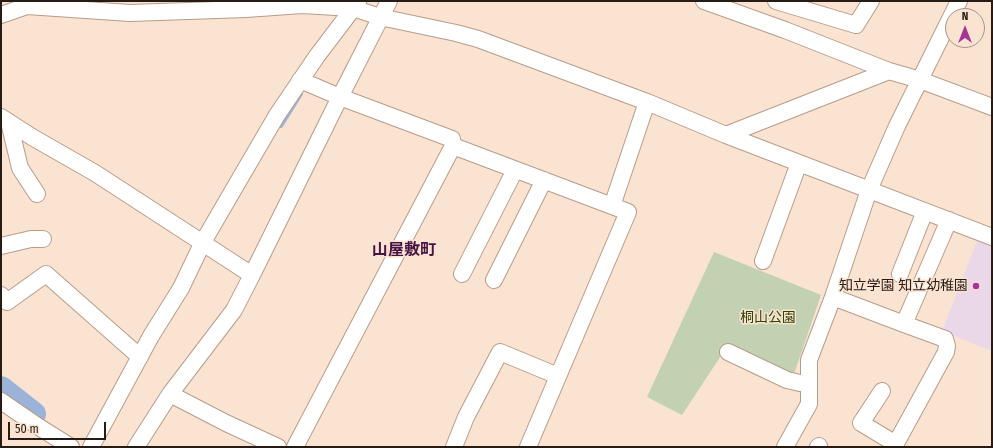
<!DOCTYPE html>
<html>
<head>
<meta charset="utf-8">
<style>
  body { margin:0 }
  #map { position:relative; width:993px; height:448px; overflow:hidden; background:#fbe3d2; font-family:"Fira Sans Condensed",sans-serif }
  canvas { display:block }
  .frame { position:absolute; inset:0; border:2px solid #271c15; pointer-events:none }
  .north { position:absolute; left:945px; top:8px; width:40px; height:40px; box-sizing:border-box; background:#fbe3d2; border:1px solid #a69386; border-radius:50%; rotate:0deg; font-size:11px; font-weight:700; line-height:16px; text-align:center; color:#271c15 }
  .north::after { content:''; display:block; margin:auto; width:14px; height:18px; background:#a33797; clip-path:polygon(50% 0,100% 100%,50% 72%,0 100%) }
  .scale { position:absolute; left:8px; top:422px; width:98px; height:18px; box-sizing:border-box; border:2px solid #271c15; border-top:0; padding-left:5px; font-size:12px; line-height:14px; white-space:nowrap; color:#271c15; -webkit-text-stroke:3px #fbe3d2; paint-order:stroke }
</style>
</head>
<body>
<div id="map">
<canvas width="993" height="448"></canvas>
<div class="frame"></div>
<div class="north">N</div>
<div class="scale">50 m</div>
</div>
<script>
const ctx = document.querySelector('canvas').getContext('2d');
ctx.lineJoin = 'round';
function fill(path, color) { ctx.fillStyle = color; ctx.fill(path, 'evenodd'); }
const poly = rows => new Path2D(rows.map(r => 'M' + r).join(''));
function stroke(path, color, width, dash) { ctx.strokeStyle = color; ctx.lineWidth = width; ctx.lineCap = dash ? 'butt' : 'round'; ctx.setLineDash(dash || []); ctx.stroke(path); }
function write(font, color, halo, rows, align = 'center') {
  ctx.font = font + ' "Fira Sans Condensed","Noto Sans JP",sans-serif'; ctx.lineWidth = 3; ctx.setLineDash([]); ctx.textBaseline = 'middle'; ctx.strokeStyle = halo; ctx.fillStyle = color; for (const [text, x, y, turn = 0] of rows) {
    ctx.save(); ctx.translate(x, y); ctx.rotate((+turn || 0) * Math.PI / 180); ctx.textAlign = isNaN(turn) ? turn : align; if (halo) ctx.strokeText(text, 0, 0); ctx.fillText(text, 0, 0); ctx.restore();
  }
}
fill(poly([
  [979,236,992,241,992,351,942,331]
]), '#ead7e8');
fill(poly([
  [714,252,821,295,793,377,728,345,682,415,647,397]
]), '#c1d1b1');
stroke(poly([
  [281,126,301,94]
]), '#9cb3d9', 4);
stroke(poly([
  [1,388,34,414]
]), '#9cb3d9', 24);
const minor = poly([
  [704,1,785,30,889,71],
  [776,1,856,25,871,1],
  [1,15,27,6,130,13,246,9,302,5,353,8,380,17,456,33,478,39,647,102,726,135,992,237],
  [300,80,340,97,452,139,453,146,628,212,528,447],
  [1,117,32,137,95,173,252,275,340,97,389,1],
  [9,122,20,168,37,194],
  [726,135,889,71,920,80,992,107],
  [612,206,647,102],
  [1,246,31,239,43,239],
  [763,261,799,163],
  [462,274,515,170],
  [900,274,925,211],
  [494,280,544,180],
  [1,295,7,302,46,274,140,357],
  [833,297,904,324,949,220],
  [728,352,787,380,800,383,809,383],
  [882,391,861,423,896,444],
  [170,394,226,423,278,447],
  [1,401,39,427,71,447],
  [91,447,151,336,181,288,203,242,228,199,277,115,317,56,358,2],
  [136,447,170,394,234,310,252,275],
  [295,447,453,146],
  [454,447,466,417,500,352,558,376],
  [785,447,809,404,809,360,833,297,869,190,897,126,959,1],
  [818,447,819,446],
  [894,447,946,352,947,346,945,339,904,324]
]);
stroke(minor, '#b89c88', 18);
stroke(minor, '#fff', 16);
for (const [x, y, r, color] of [
  [976,286,4,"#a33797"]
]) { const dot = new Path2D(); dot.arc(x, y, r, 0, 2 * Math.PI); ctx.fillStyle = color; ctx.fill(dot); stroke(dot, '#fbe3d2', 1.5); }
write('14px', '#271c15', '#fbe3d2', [
  ["知立学園 知立幼稚園",968,286]
], 'right');
write('14px', '#2d4503', '#fbe3d2', [
  ["桐山公園",768,318]
]);
write('bold 16px', '#471341', '#fbe3d2', [
  ["山屋敷町",404,251]
]);
</script>
</body>
</html>
